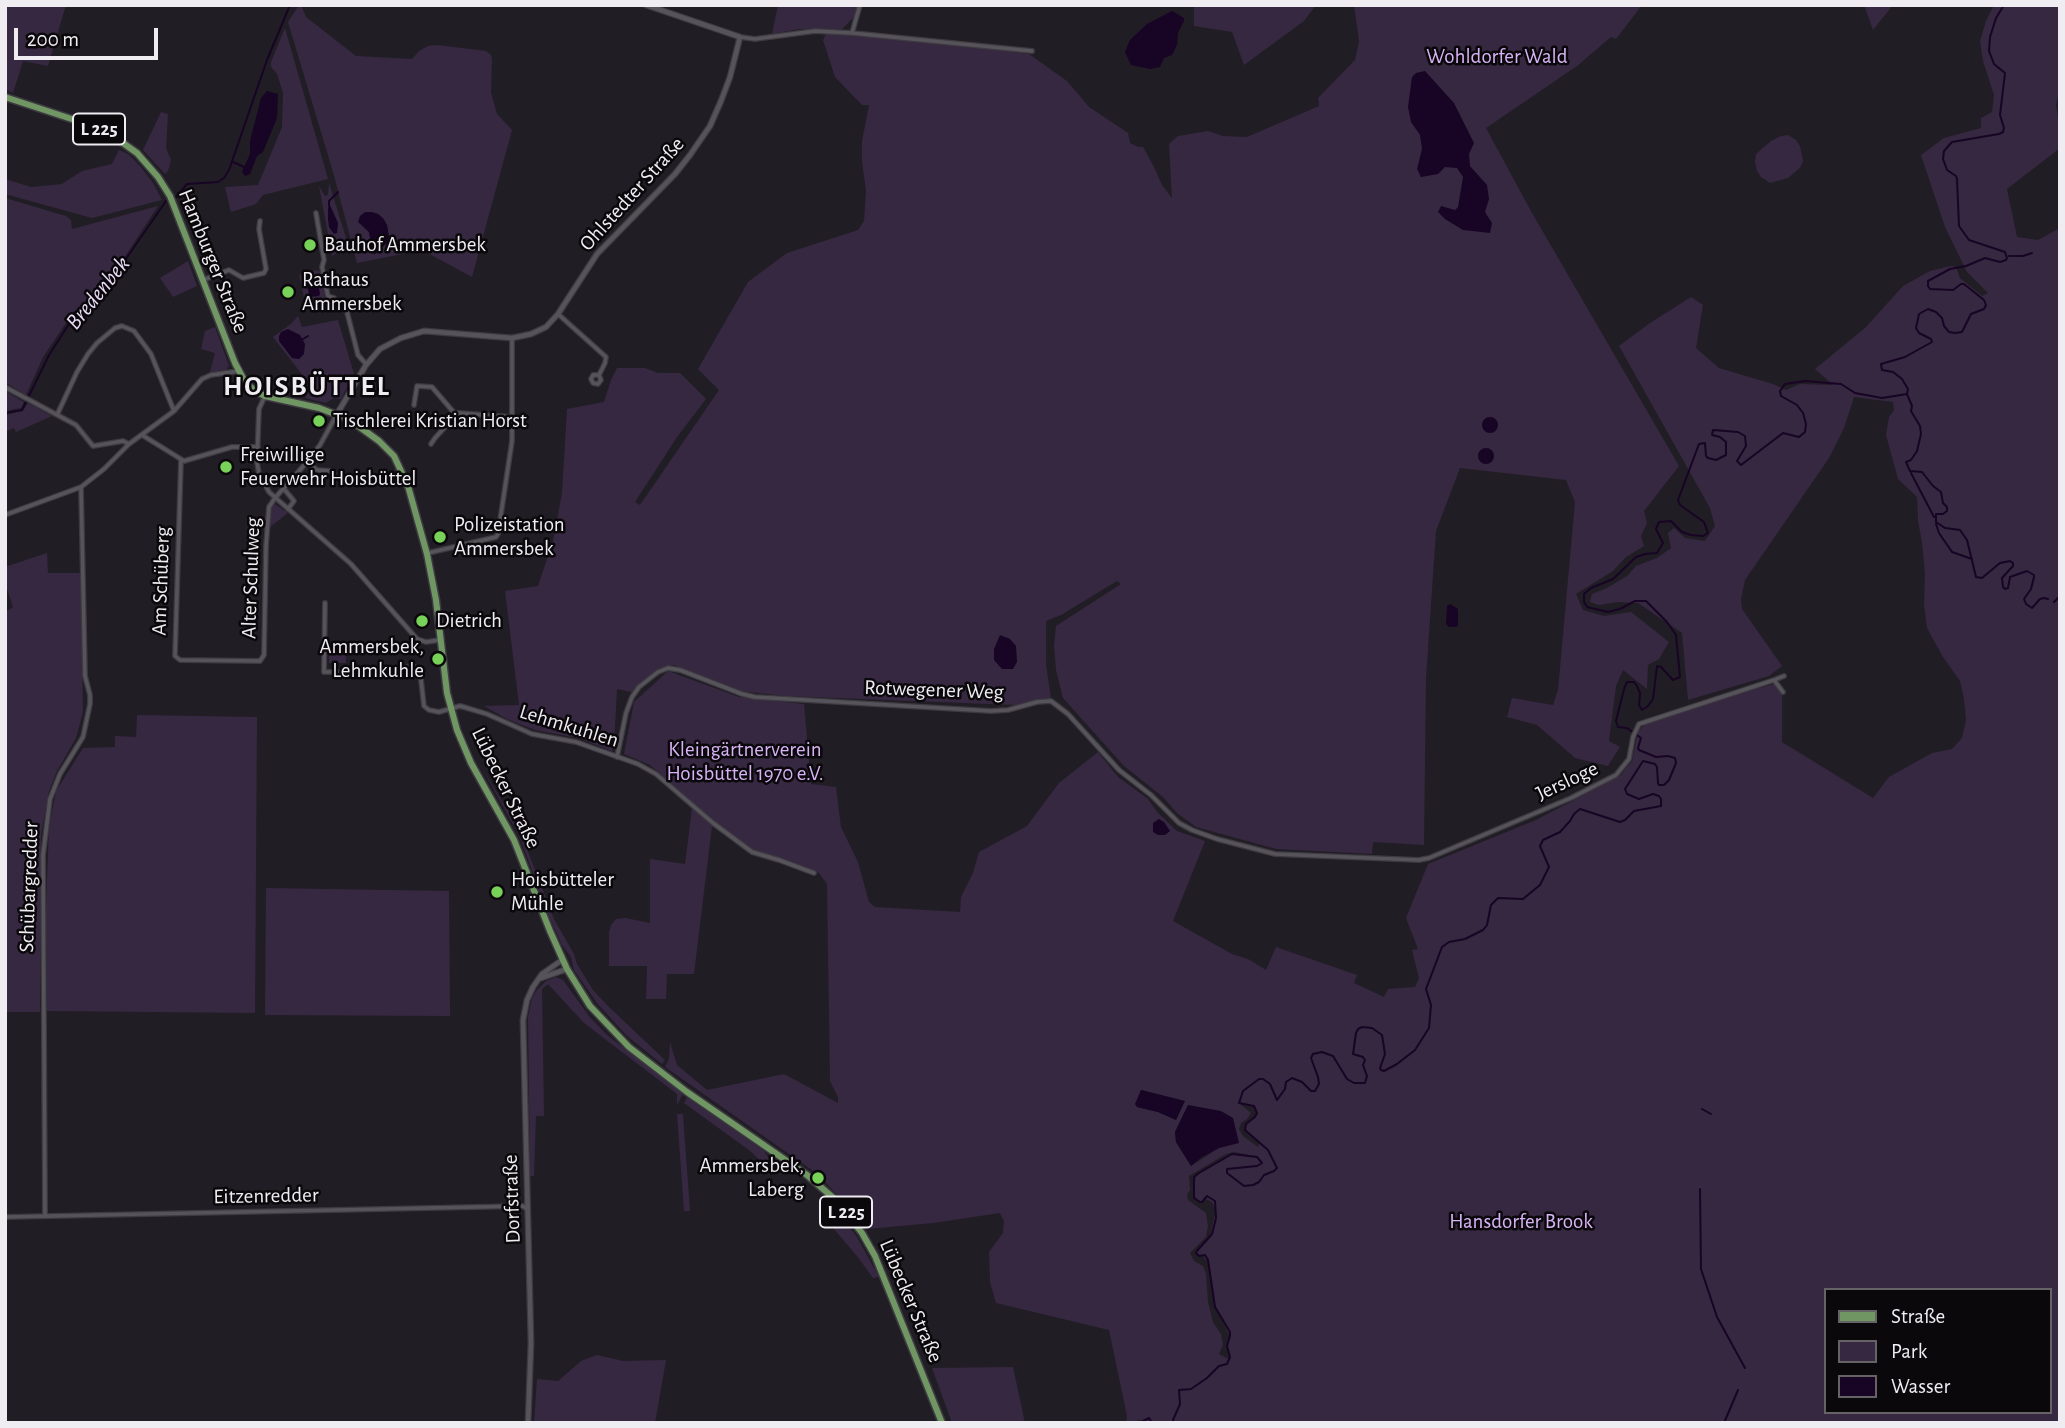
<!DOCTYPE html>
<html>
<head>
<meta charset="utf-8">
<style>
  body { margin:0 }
  #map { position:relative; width:2065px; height:1428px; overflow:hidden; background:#211d25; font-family:"Alegreya Sans",sans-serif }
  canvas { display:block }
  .frame { position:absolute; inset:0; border:7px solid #efecf2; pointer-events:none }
  .legend { position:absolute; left:1824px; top:1288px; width:228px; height:126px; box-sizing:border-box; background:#0a080b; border:2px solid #666367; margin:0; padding:9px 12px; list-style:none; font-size:21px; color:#efecf2 }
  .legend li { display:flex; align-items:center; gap:14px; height:35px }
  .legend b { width:35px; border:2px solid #666367 }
  .scale { position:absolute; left:14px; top:28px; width:144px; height:32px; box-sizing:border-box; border:4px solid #efecf2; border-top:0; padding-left:9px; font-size:21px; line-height:24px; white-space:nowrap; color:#efecf2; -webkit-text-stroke:5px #0a080b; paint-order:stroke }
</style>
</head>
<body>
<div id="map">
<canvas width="2065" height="1428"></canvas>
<div class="frame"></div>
<ul class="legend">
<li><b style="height:9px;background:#6f9663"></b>Straße</li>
<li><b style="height:19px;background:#362841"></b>Park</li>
<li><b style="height:19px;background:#180425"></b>Wasser</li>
</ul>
<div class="scale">200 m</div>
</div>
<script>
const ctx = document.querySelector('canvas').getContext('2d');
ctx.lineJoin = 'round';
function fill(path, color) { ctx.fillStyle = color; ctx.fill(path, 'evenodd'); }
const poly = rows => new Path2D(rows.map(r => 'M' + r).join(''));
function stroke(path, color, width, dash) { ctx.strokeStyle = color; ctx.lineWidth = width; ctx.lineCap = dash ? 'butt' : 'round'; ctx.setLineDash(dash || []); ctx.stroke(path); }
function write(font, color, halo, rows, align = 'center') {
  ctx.font = font + ' "Alegreya Sans",sans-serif'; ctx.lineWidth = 5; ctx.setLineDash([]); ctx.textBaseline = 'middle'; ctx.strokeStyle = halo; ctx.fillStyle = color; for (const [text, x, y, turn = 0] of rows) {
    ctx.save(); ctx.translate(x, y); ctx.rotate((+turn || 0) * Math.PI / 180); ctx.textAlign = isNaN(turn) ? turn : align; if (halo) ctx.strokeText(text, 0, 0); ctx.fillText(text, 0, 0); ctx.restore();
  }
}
fill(poly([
  [5,5,66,5,48,66,23,61,13,93,5,89],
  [299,5,301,5,306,17,356,56,412,59,419,51,428,46,437,45,486,51,491,55,492,59,491,93,497,114,512,130,472,277,422,250,357,263,333,172,288,22],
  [387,225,389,237,368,243,370,238,369,232,365,228],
  [778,5,858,5,854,17,842,29,799,29,772,34],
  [1194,5,1316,5,1304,21,1244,65,1232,32,1194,26],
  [1354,5,1642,5,1616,39,1611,37,1577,66,1486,128,1532,213,1679,466,1644,511,1647,523,1641,536,1644,546,1626,557,1613,571,1576,594,1583,610,1604,616,1631,612,1669,642,1659,659,1648,665,1647,689,1623,670,1616,686,1609,741,1620,747,1608,766,1575,758,1537,725,1507,717,1512,698,1553,705,1558,690,1575,502,1566,480,1460,468,1436,531,1426,678,1424,845,1373,842,1372,854,1276,849,1196,827,1177,813,1163,797,1124,766,1063,698,1056,670,1054,646,1056,626,1121,584,1117,581,1061,615,1046,621,1046,665,1051,698,1015,705,786,696,739,691,674,665,659,668,632,692,617,689,614,746,612,751,578,738,535,730,507,719,484,706,519,705,505,591,538,586,553,541,562,493,567,409,604,402,611,380,617,368,645,368,658,373,680,373,706,399,677,437,635,502,640,505,719,390,698,369,748,282,787,253,858,230,864,221,866,191,862,161,862,141,869,105,862,105,835,77,823,40,826,34,835,30,1029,54,1067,81,1089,107,1128,133,1130,143,1138,147,1143,147,1154,167,1162,185,1172,198,1169,144,1178,136,1208,131,1223,136,1247,137,1319,106,1318,98,1355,60,1359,41],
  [1864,5,1893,5,1873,30],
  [1994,5,2060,5,2060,87,2056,105,2060,129,2060,148,2007,189,2017,237,2038,240,2060,228,2060,1423,1141,1423,1140,1419,1133,1423,1126,1423,1127,1416,1109,1330,996,1303,990,1282,989,1252,1003,1233,1004,1221,1000,1213,933,1223,868,1229,819,1175,665,1067,669,1059,670,1042,677,1065,707,1090,784,1074,838,1103,838,1097,830,1081,827,884,819,873,775,856,758,853,745,848,650,765,624,754,634,702,668,671,739,697,804,704,811,784,836,787,841,827,858,862,869,902,875,907,960,912,961,897,973,873,979,852,1027,826,1059,783,1098,752,1118,777,1148,799,1158,813,1177,831,1205,841,1173,921,1232,954,1248,959,1266,970,1276,947,1357,975,1354,983,1384,997,1388,989,1415,987,1419,978,1412,950,1418,949,1406,918,1428,864,1536,820,1620,776,1632,761,1638,732,1644,725,1717,699,1774,684,1782,693,1782,742,1873,798,1889,777,1932,753,1952,749,1962,738,1966,720,1964,699,1960,681,1943,657,1927,628,1924,604,1925,574,1922,542,1918,521,1917,497,1898,479,1886,435,1889,417,1894,410,1893,402,1854,397,1844,428,1829,458,1745,580,1741,599,1742,609,1782,666,1769,676,1688,700,1682,633,1638,603,1618,602,1599,605,1590,602,1592,594,1607,588,1627,576,1636,566,1657,558,1671,548,1668,533,1674,528,1685,538,1705,541,1715,526,1710,508,1619,346,1650,323,1691,297,1703,305,1696,348,1719,368,1773,384,1786,390,1800,384,1833,385,1815,369,1865,328,1903,286,1930,271,1951,266,1956,267,1960,278,1982,296,1988,293,1967,272,1945,227,1921,155,1944,138,1981,128,1981,118,1992,112,1994,95,1983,61,1980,41,1986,21],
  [1141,1090,1184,1101,1176,1120,1158,1112,1137,1107],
  [1240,1104,1254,1106,1256,1108,1256,1116,1246,1124,1245,1130,1260,1142,1258,1147,1243,1136,1239,1129,1241,1123,1247,1119,1251,1113],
  [1188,1105,1239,1142,1219,1148,1191,1166,1176,1142,1175,1132],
  [1234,1152,1254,1156,1232,1154,1196,1175,1193,1195,1200,1202,1202,1202,1206,1199,1212,1202,1216,1210,1210,1236,1197,1251,1196,1253,1199,1256,1202,1255,1209,1263,1215,1306,1230,1336,1227,1346,1230,1360,1219,1354,1223,1345,1221,1334,1213,1322,1208,1302,1206,1274,1203,1266,1194,1261,1190,1253,1206,1237,1208,1226,1206,1213,1188,1200,1187,1194,1190,1190,1189,1176,1226,1154],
  [1825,1290,2049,1290,2049,1412,1825,1412],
  [285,28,328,179,263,195,256,204,231,212,225,187,258,185,282,127,283,93,277,74,271,67,271,62],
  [161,112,168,114,166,148,171,160,168,171,165,174,143,150],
  [1788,135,1796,140,1800,146,1803,161,1800,168,1788,178,1770,183,1761,177,1757,171,1755,162,1756,154,1771,141,1781,136],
  [119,150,128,154,140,166,153,183,162,200,92,218,5,194,5,179,31,187,62,184,82,171,112,164],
  [329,183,347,241,346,247,332,256,319,186,325,196,328,195],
  [5,198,66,216,71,220,72,229,158,206,107,284,95,300,74,311,43,357,26,395,5,382],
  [188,261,197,286,173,297,160,278],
  [317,270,321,272,325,299,305,303,299,275],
  [298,316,302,327,338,320,354,374,341,399,334,398,326,403,305,398,311,386,273,337,292,323],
  [215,327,229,366,226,370,210,372,215,353,201,349,205,331],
  [5,391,24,402,21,408,5,411],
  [28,403,52,416,16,432,14,428,5,432,5,415,23,411],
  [275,504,288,513,270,527,272,507],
  [47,553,48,573,81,573,83,712,76,738,57,771,49,791,41,835,40,1012,5,1012,5,612,13,607,5,583,5,567],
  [329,649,346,649,346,663,329,663],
  [137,715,257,717,255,1013,47,1011,46,907,49,828,56,791,83,748,115,747,115,736,136,737],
  [478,761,520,831,554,919,574,954,577,964,593,990,609,1007,665,1060,662,1064,627,1036,597,1003,574,970,571,957,562,945,548,914,519,835],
  [692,808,712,826,694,974,667,974,666,999,646,999,647,966,609,966,609,932,611,925,616,919,625,918,650,923,650,859,685,864],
  [266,888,449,891,450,1016,265,1015],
  [556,977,563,980,589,1016,607,1035,683,1094,677,1105,677,1094,584,1023,548,984,542,989,544,1116,536,1116,534,1176,530,1176,528,1017,532,998,537,990,546,981],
  [687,1097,764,1151,770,1160,777,1164,771,1173,765,1165,749,1150,684,1103],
  [677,1114,683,1114,690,1211,684,1211],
  [843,1219,857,1237,879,1277,873,1278,857,1256,833,1228],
  [597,1355,623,1361,666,1360,655,1423,534,1423,537,1379,558,1381,581,1361],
  [1013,1367,1025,1423,952,1423,932,1368]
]), '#362841');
fill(poly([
  [1172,11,1184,18,1184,21,1178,33,1177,45,1172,55,1164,58,1160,67,1150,69,1131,65,1125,52,1130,40,1147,24],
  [1425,71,1454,103,1474,143,1469,154,1470,166,1487,185,1489,199,1485,212,1492,223,1490,233,1463,230,1445,219,1438,212,1441,206,1455,210,1458,207,1463,177,1457,168,1445,167,1438,174,1421,177,1417,169,1422,149,1420,135,1411,122,1408,107,1412,77,1416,73],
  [267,91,278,94,277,118,263,152,257,156,250,174,245,176,242,172,250,154,250,141,261,98],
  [330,205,338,223,337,233,334,234,329,227,328,219,328,208],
  [365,212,372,212,378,214,383,218,387,225,389,237,387,243,375,254,371,253,368,248,370,238,369,232,358,222,360,216],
  [314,276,317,277,320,294,319,296,310,297,305,279],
  [288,329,300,335,305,344,304,354,299,359,292,358,279,341,279,336,281,332],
  '1482 425a8 8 0 1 1 16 0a8 8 0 1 1-16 0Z',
  '1478 456a8 8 0 1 1 16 0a8 8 0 1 1-16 0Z',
  [1450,604,1458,609,1458,626,1455,627,1449,627,1446,624,1447,606],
  [1000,635,1010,639,1016,646,1017,662,1013,669,1002,669,994,660,994,649],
  [1159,819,1164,822,1170,831,1165,835,1158,835,1153,832,1153,823],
  [1141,1090,1185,1101,1176,1120,1158,1112,1137,1107,1135,1104],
  [1188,1105,1221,1111,1233,1118,1239,1143,1219,1148,1202,1157,1191,1166,1176,1142,1175,1132]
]), '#180425');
stroke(poly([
  [233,162,244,167],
  [176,197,187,184,218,182,224,178,229,170,267,60,290,5],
  [329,206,329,201,338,192],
  [2009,256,2023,256,2032,253],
  [303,339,308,336],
  [1907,394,1912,406,1911,411,1920,426,1921,434,1917,451,1911,460,1906,462,1910,471,1922,472,1933,486,1941,492,1943,503,1947,507,1947,511,1943,514,1936,514,1936,522,1945,528,1960,530,1967,540,1976,577,1982,578,2000,563,2010,561,2013,563,2013,566,2002,578,2003,587,2005,589,2008,588,2010,577,2027,571,2034,575,2034,577,2031,589,2024,599,2026,604,2032,608,2040,599,2044,598,2048,599],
  [5,413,22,410,49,355,74,316,94,305,166,201],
  [1911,473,1934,517],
  [1936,524,1939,533,1952,552,1972,559],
  [2054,602,2060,596],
  [1702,1109,1711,1114],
  [1700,1189,1701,1269,1717,1317,1745,1368],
  [1139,1423,1149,1418,1152,1423],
  [1174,1423,1173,1420,1180,1404,1179,1390,1191,1389,1207,1378,1219,1366,1227,1364,1230,1357,1227,1346,1230,1336,1230,1332,1215,1307,1208,1260,1205,1255,1199,1256,1196,1253,1197,1251,1212,1234,1216,1218,1215,1201,1207,1196,1202,1202,1200,1202,1194,1198,1194,1177,1199,1173,1232,1154,1257,1157,1262,1163,1257,1166,1227,1169,1227,1173,1244,1186,1253,1185,1259,1182,1264,1175,1274,1171,1277,1168,1268,1150,1245,1130,1246,1124,1255,1117,1257,1113,1254,1106,1239,1103,1243,1091,1259,1079,1263,1079,1270,1084,1277,1100,1285,1089,1286,1082,1292,1078,1302,1082,1311,1091,1315,1091,1319,1084,1318,1077,1311,1058,1313,1054,1322,1052,1333,1056,1347,1079,1354,1083,1365,1083,1367,1076,1363,1065,1365,1060,1363,1057,1353,1054,1356,1033,1358,1029,1362,1027,1372,1028,1382,1035,1385,1054,1380,1068,1381,1070,1384,1071,1397,1064,1415,1050,1429,1028,1431,1005,1426,989,1442,947,1449,942,1465,939,1483,930,1487,925,1491,905,1498,898,1523,899,1540,885,1549,867,1540,846,1543,840,1560,832,1570,821,1574,814,1580,809,1620,822,1625,820,1634,811,1661,806,1661,799,1659,796,1653,794,1639,799,1627,794,1625,789,1643,761,1655,764,1657,767,1658,783,1659,785,1664,785,1669,780,1676,763,1675,758,1668,756,1656,757,1639,750,1638,748,1641,738,1627,728,1618,727,1616,721,1624,689,1627,682,1634,682,1637,686,1640,693,1639,705,1642,710,1648,706,1653,699,1657,666,1661,667,1673,680,1680,677,1676,635,1667,622,1646,601,1635,601,1620,609,1608,612,1587,607,1584,602,1584,594,1591,588,1613,579,1636,557,1645,554,1657,553,1663,543,1656,529,1659,522,1671,521,1682,532,1691,535,1703,536,1708,533,1704,522,1680,505,1678,500,1699,444,1705,443,1706,456,1708,458,1716,460,1726,455,1726,442,1720,437,1712,435,1713,430,1738,432,1745,436,1746,446,1737,461,1741,465,1783,433,1799,437,1805,432,1806,424,1803,413,1797,405,1781,396,1780,391,1785,384,1805,381,1841,384,1855,393,1882,398,1907,394,1908,389,1902,379,1893,372,1882,370,1881,364,1905,357,1932,342,1931,339,1919,333,1916,328,1919,314,1928,309,1936,312,1942,318,1944,326,1949,332,1955,333,1962,332,1971,314,1984,309,1986,305,1984,300,1964,284,1961,284,1953,290,1930,289,1928,286,1928,281,1950,269,1966,266,1985,258,2000,262,2006,260,2007,258,2005,252,1969,240,1959,226,1957,179,1956,176,1947,170,1943,159,1944,151,1952,142,1999,134,2003,132,2004,128,2000,115,2005,73,1994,64,1989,51,1990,37,1996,18,2004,5],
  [1724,1423,1738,1390]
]), '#180425', 2);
const minor = poly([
  [852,33,860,5],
  [740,37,755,39,815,31,852,33,1032,51],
  [316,213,324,260,322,267,329,301],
  [203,280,229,270,243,278,264,273,266,269,259,229,260,221],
  [328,296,334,298,347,312,358,355,366,364],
  [558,314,606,357,605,363,599,375,601,380,598,384,593,383,591,379,593,375,599,375],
  [5,387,76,425,93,446,123,441,129,444],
  [265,396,259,409,257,462,259,474,269,492,351,564,417,639,426,642,440,640],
  [414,405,417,386,432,387,456,415],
  [57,415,77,372,88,354,97,343,115,328,122,326,134,331,151,354,174,411],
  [142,435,184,461,232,447,258,447],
  [431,444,435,438,458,413,512,417],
  [181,460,175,656,180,660,260,661,264,655,266,546,269,507,275,498,307,462,320,445,337,414],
  [307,462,317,470,330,471,336,477],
  [284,489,294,501,288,509],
  [5,515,81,487,104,469,129,444,174,411,202,379,211,375,239,371],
  [428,553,492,538,496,537,498,534,512,441,512,338],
  [325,603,324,672,379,671,413,666,420,671,424,706,429,710,439,712,460,706,467,708,487,714,532,734,576,742,638,764,656,774,713,823,752,852,779,860,814,873],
  [1774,680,1784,676],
  [617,757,626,713,632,697,639,687,658,672,668,668,680,670,742,694,755,697,991,711,1008,710,1037,702,1051,701,1068,714,1119,770,1151,795,1179,823,1192,830,1217,839,1275,854,1419,860,1429,858,1571,798,1616,775,1629,759,1633,737,1639,724,1774,680,1783,692],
  [45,1215,43,855,50,799,60,774,83,737,90,704,90,695,85,676,81,487],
  [5,1217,523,1206,527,1209]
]);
const tertiary = poly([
  [337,414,366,365,380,349,401,338,424,331,512,338,531,334,546,327,558,314,597,254,675,174,690,155,710,126,721,101,730,77,740,37,646,5],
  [541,978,567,969],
  [528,1423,531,1343,523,1020,527,1000,533,987,542,974,562,960]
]);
const primary = poly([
  [5,97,93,126,116,138,137,153,158,177,170,196,235,363,245,382,255,391,265,396,319,408,350,420,379,441,394,456,408,486,427,554,436,600,447,693,457,730,471,763,514,840,550,931,567,969,590,1006,629,1047,687,1092,807,1175,838,1202,862,1233,875,1256,942,1423]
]);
stroke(minor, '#3d3a40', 6);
stroke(tertiary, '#3d3a40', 7);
stroke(primary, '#3d3a40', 9);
stroke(minor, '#57535b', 3.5);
stroke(tertiary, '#57535b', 4.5);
stroke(primary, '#6f9663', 6);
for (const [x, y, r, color] of [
  [310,245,7,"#78d158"],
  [288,292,7,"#78d158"],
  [319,421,7,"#78d158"],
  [226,467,7,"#78d158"],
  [440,537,7,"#78d158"],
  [422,621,7,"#78d158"],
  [438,659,7,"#78d158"],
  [497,892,7,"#78d158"],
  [818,1178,7,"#78d158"]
]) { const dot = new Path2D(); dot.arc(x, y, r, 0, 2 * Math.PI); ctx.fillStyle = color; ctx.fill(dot); stroke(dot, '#0a080b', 2.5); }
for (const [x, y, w] of [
  [99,129,52],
  [846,1212,52]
]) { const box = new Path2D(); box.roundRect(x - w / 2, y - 15.5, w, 31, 5); ctx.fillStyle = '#0a080b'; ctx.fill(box); stroke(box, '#efecf2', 2); }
write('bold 19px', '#efecf2', null, [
  ["L 225",99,129],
  ["L 225",846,1212]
]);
write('21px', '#d7b3f6', '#0a080b', [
  ["Wohldorfer Wald",1497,57],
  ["Kleingärtnerverein",745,750],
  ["Hoisbüttel 1970 e.V.",745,774],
  ["Hansdorfer Brook",1521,1222]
]);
write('21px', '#efecf2', '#0a080b', [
  ["Ohlstedter Straße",632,194,-48],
  ["Hamburger Straße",213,261,68],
  ["Alter Schulweg",251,578,-88],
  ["Am Schüberg",161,581,-88],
  ["Rotwegener Weg",934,690,2],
  ["Lehmkuhlen",569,726,17],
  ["Jersloge",1567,781,-25],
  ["Lübecker Straße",506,788,64],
  ["Schübargredder",29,887,-88],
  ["Eitzenredder",266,1196,-1],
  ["Dorfstraße",512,1199,-92],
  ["Lübecker Straße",911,1301,67]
]);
write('21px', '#efecf2', '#0a080b', [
  ["Bauhof Ammersbek",324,245],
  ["Rathaus",302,280],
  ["Ammersbek",302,304],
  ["Tischlerei Kristian Horst",333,421],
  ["Freiwillige",240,455],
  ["Feuerwehr Hoisbüttel",240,479],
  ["Polizeistation",454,525],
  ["Ammersbek",454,549],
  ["Dietrich",436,621],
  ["Ammersbek,",424,647,"right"],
  ["Lehmkuhle",424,671,"right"],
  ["Hoisbütteler",511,880],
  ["Mühle",511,904],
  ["Ammersbek,",804,1166,"right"],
  ["Laberg",804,1190,"right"]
], 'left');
write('italic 23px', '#eadbf7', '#0a080b', [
  ["Bredenbek",98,293,-51]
]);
ctx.letterSpacing = '2px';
write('bold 28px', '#efecf2', '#0a080b', [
  ["HOISBÜTTEL",307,387]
]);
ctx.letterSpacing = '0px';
</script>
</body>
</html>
